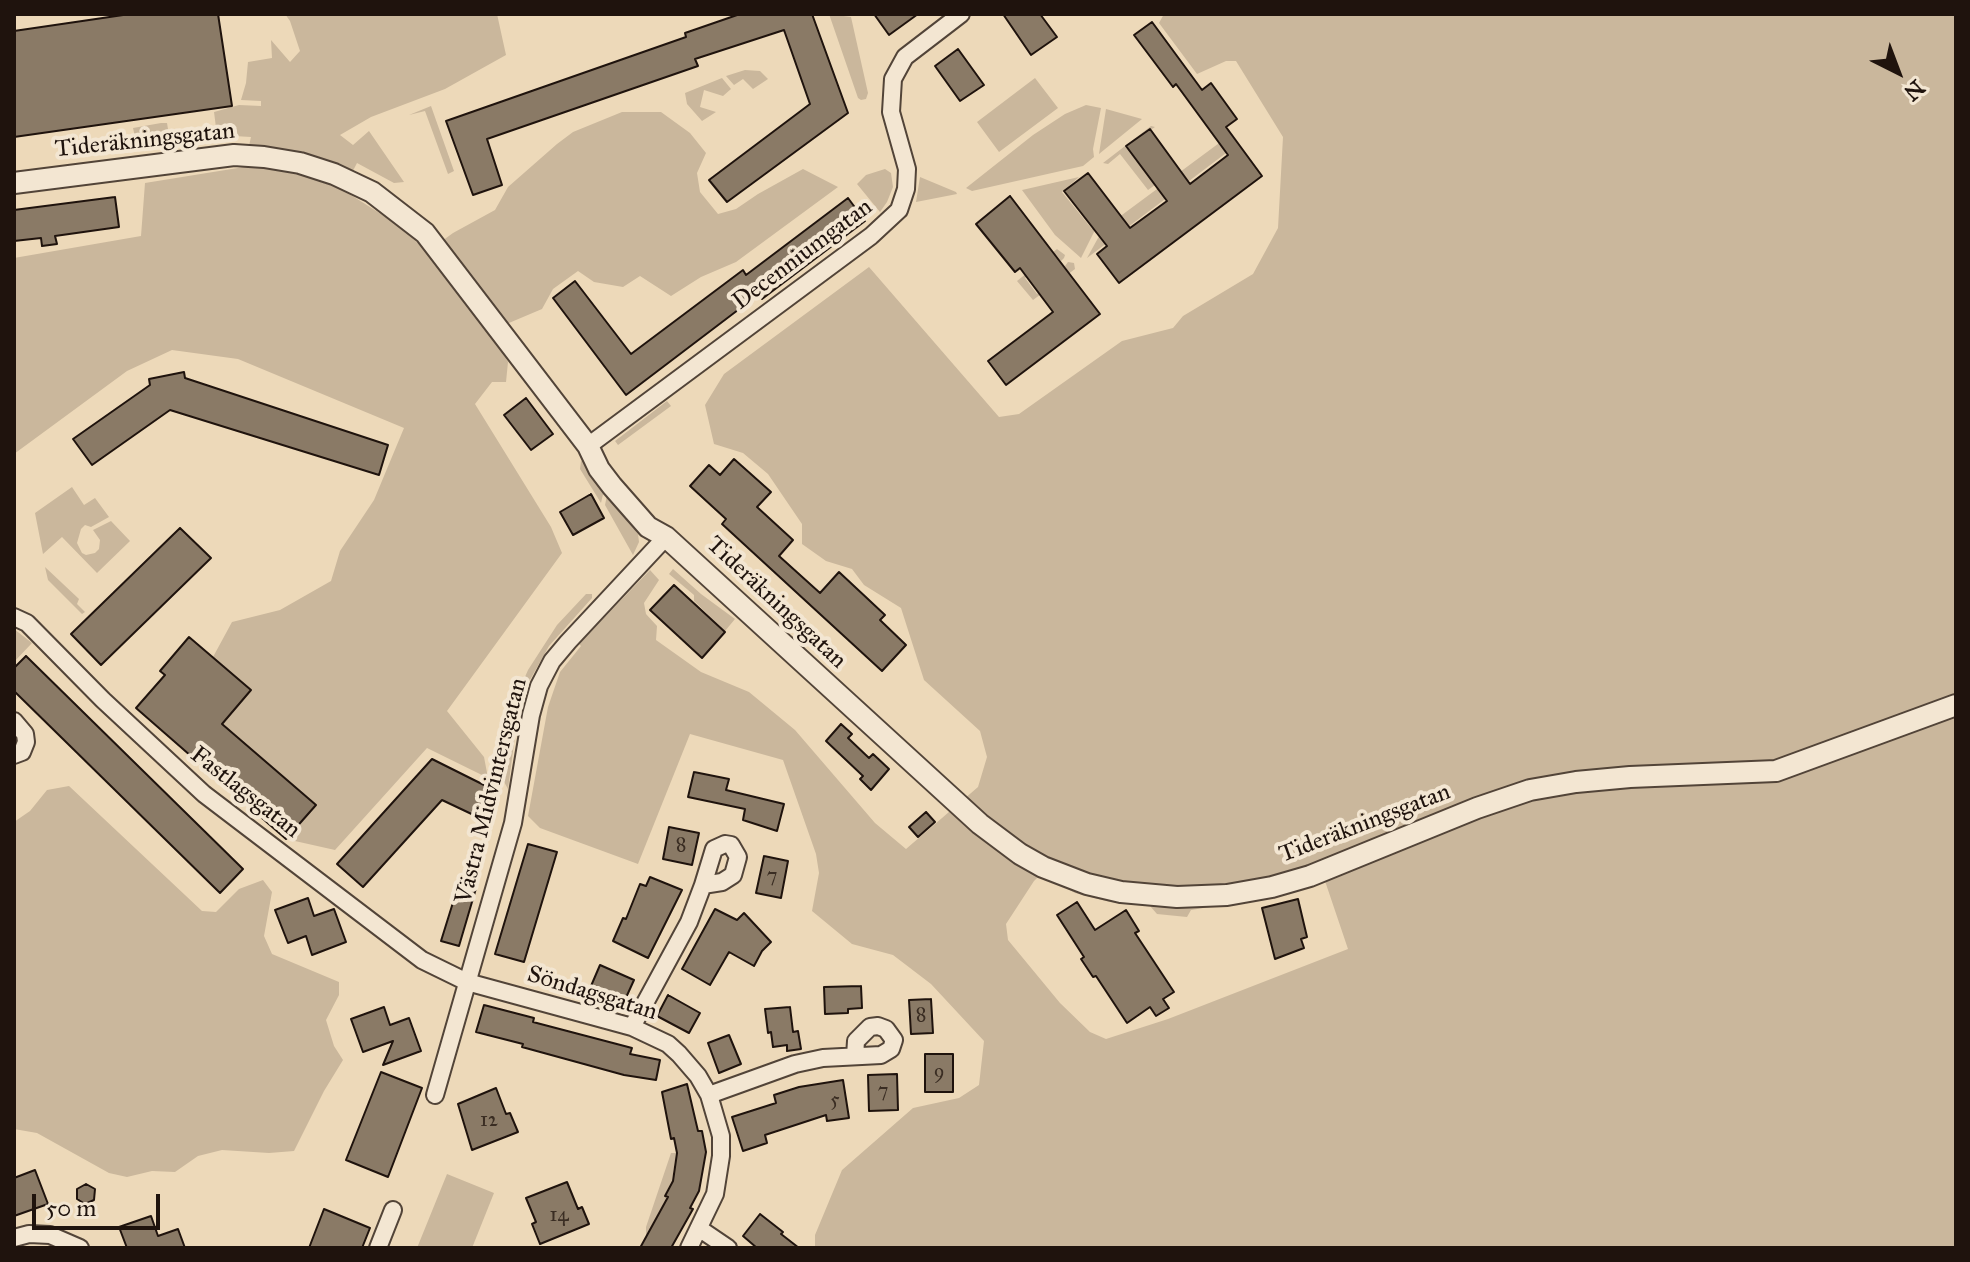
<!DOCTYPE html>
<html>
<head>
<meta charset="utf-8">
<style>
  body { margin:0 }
  #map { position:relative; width:1970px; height:1262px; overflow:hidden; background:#edd9b9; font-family:"IM FELL Great Primer",serif }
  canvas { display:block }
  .frame { position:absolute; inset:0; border:16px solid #1f130d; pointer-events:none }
  .north { position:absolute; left:1858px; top:32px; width:80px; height:80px; -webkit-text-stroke:6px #f3e6d2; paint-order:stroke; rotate:138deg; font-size:22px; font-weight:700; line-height:32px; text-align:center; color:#1f130d }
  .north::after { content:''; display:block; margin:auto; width:28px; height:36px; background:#1f130d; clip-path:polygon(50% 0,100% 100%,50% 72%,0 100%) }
  .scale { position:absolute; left:32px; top:1194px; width:128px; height:36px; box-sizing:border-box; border:4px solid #1f130d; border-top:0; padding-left:10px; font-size:24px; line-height:28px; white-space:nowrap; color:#1f130d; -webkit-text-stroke:6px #f3e6d2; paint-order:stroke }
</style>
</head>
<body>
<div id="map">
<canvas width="1970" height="1262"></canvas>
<div class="frame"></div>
<div class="north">N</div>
<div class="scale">50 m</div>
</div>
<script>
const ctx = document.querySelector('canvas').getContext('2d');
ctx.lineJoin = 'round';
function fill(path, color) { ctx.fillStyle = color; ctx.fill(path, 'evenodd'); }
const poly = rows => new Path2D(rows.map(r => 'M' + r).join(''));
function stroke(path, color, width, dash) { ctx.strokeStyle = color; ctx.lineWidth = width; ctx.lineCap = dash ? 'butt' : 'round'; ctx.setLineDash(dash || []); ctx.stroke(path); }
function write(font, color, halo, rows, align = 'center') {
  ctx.font = font + ' "IM FELL Great Primer",serif'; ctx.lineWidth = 8; ctx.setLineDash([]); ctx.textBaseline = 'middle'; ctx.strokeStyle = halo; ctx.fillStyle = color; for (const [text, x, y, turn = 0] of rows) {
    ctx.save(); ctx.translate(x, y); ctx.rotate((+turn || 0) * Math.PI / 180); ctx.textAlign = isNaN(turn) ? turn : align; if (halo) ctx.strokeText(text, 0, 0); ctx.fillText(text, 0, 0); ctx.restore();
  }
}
fill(poly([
  [285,14,497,14,506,55,445,89,371,117,340,135,353,145,369,131,404,182,394,183,357,163,343,190,400,226,427,252,453,233,495,210,508,187,557,144,573,132,622,112,661,112,690,133,706,153,697,173,700,192,718,214,736,209,758,194,803,169,838,187,736,262,701,277,671,296,640,276,623,287,594,282,578,271,553,289,542,309,490,331,508,362,506,382,492,382,475,404,551,527,562,553,447,711,484,757,488,778,427,748,335,850,286,839,316,805,222,724,251,690,213,657,232,622,280,610,331,581,340,551,374,500,404,428,238,359,172,350,127,371,14,454,14,258,141,236,145,183,244,167,251,137,217,135,214,112,239,105,261,106,261,101,241,100,246,83,248,62,272,58,271,40,290,62,300,51,290,21],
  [829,14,851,17,868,93,866,99,861,100,858,98],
  [1164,14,1956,14,1956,1248,815,1248,815,1235,842,1170,913,1108,959,1098,979,1085,984,1041,931,984,893,955,852,944,812,911,819,873,816,854,783,760,690,734,638,864,540,828,528,816,548,707,560,672,581,646,579,644,650,570,659,580,644,603,646,614,657,626,656,640,701,672,749,692,795,730,875,823,906,849,978,787,987,757,980,731,924,680,901,608,864,585,852,569,826,561,802,544,802,524,768,474,743,453,714,444,705,405,724,374,869,267,999,417,1019,414,1122,341,1173,328,1183,316,1253,274,1278,228,1283,137,1236,61,1226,61,1197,74,1159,23],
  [1041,874,1075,893,1110,902,1150,906,1157,914,1187,917,1191,910,1241,902,1325,881,1348,949,1168,1019,1106,1039,1090,1032,1060,1003,1008,940,1006,924,1034,881],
  [745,70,760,71,768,79,753,89,743,79,734,85,726,76],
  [722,78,731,89,723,96,704,90,700,107,716,112,702,121,687,104,685,93],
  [1035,78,1058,108,999,152,977,122],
  [1086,105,1101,108,1093,149,1094,157,1083,166,972,191,966,188,1033,135,1065,114],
  [431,106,454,171,448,174,425,111,409,115],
  [1106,109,1142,119,1099,154],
  [161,123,167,123,170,141,151,139,136,141,133,128],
  [1151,126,1155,127,1126,146,1155,185,1148,190,1120,154,1108,164,1103,163],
  [1230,135,1238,144,1087,258,1103,229],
  [885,169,891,173,893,187,887,202,880,212,857,184,866,175],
  [920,177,956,192,957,194,916,202],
  [1079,177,1062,192,1092,229,1116,210,1095,230,1081,258,1055,235,1022,190],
  [1057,249,1065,255,1064,258,1061,261,1056,255,1025,278,1037,294,1068,272,1065,266,1068,262,1074,263,1075,269,1033,300,1017,281],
  [667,401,671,406,618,445,615,441],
  [581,461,584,461,604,490,601,503,580,469],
  [72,487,84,505,95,498,109,517,91,527,85,525,81,529,77,543,82,553,86,555,95,553,99,549,100,540,93,530,111,521,130,541,97,573,62,537,43,554,35,513],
  [607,495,638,534,639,542,633,555,605,505],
  [45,567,79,599,77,604,85,612,82,614,48,580],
  [673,569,701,594,735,619,725,631,694,601,694,595,669,574],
  [586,594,592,594,592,598,549,646,526,687,517,721,508,789,493,762,518,693,528,670,557,625],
  [14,629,32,643,14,662],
  [69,786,202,911,216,912,239,889,263,880,272,892,264,936,272,954,339,982,339,995,326,1020,334,1046,343,1060,324,1091,294,1151,269,1153,222,1150,198,1156,175,1172,152,1171,127,1177,109,1173,37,1133,14,1129,14,822,30,811,47,790],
  [671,1153,676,1153,672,1181,664,1196,667,1198,646,1236,646,1227],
  [447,1174,494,1193,472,1248,417,1248]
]), '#cab79c');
const building = poly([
  [130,14,218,14,232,106,14,137,14,31,130,14],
  [740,14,812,14,848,113,727,202,709,180,810,104,784,30,695,59,698,66,487,139,502,185,473,195,446,121,686,37,685,33,740,14],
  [874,14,918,14,889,35,874,14],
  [1003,14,1040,14,1057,37,1031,55,1003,14],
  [1152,22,1202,90,1211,83,1237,119,1226,127,1262,176,1119,283,1097,254,1107,246,1064,191,1088,173,1130,228,1167,201,1126,146,1150,129,1190,184,1228,155,1176,84,1173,87,1134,35,1152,22],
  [958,49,984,85,960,101,935,66,958,49],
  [1010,196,1100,314,1006,385,988,361,1053,312,1020,268,1015,272,976,224,1010,196],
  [115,197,119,227,55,236,57,244,42,246,41,238,14,241,14,210,115,197],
  [848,198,865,221,762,299,759,294,626,395,553,298,575,281,631,354,743,270,746,275,848,198],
  [184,372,185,378,388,445,379,475,170,410,92,465,73,439,150,385,149,379,184,372],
  [526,398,553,434,531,450,504,415,526,398],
  [734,459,771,492,757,507,793,540,779,556,820,593,839,572,885,615,880,620,906,645,882,671,722,524,726,519,690,486,709,465,720,475,734,459],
  [591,494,604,518,573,535,560,512,591,494],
  [180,528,211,558,101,665,71,634,180,528],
  [674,585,725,632,702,658,650,610,674,585],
  [189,637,251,690,222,724,316,805,286,839,136,708,165,675,160,671,189,637],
  [26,656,243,869,220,893,14,691,14,668,26,656],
  [841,724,852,734,848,738,869,758,873,754,889,769,871,790,860,779,863,776,826,741,841,724],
  [432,759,494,790,480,818,442,800,363,887,337,864,432,759],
  [694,772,729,779,726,790,784,804,777,831,743,820,745,809,688,797,694,772],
  [926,812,935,822,918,837,909,827,926,812],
  [669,827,699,833,692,865,663,859,669,827],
  [528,844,557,852,524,962,495,954,528,844],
  [764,856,788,861,781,898,756,893,764,856],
  [650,877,682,890,648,958,613,941,623,918,626,919,640,884,646,886,650,877],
  [460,880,477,885,459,946,441,941,460,880],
  [308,898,314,916,334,909,346,942,312,955,306,936,288,943,275,910,308,898],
  [1298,899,1307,937,1301,939,1304,948,1275,959,1262,908,1298,899],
  [1077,902,1095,930,1126,910,1139,931,1135,933,1174,992,1163,999,1169,1008,1156,1016,1150,1007,1127,1023,1096,976,1093,977,1081,959,1084,957,1057,915,1077,902],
  [715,909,737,920,744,913,771,942,762,951,754,966,729,952,710,985,682,969,715,909],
  [600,965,634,980,624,1002,591,986,600,965],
  [861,986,862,1008,848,1009,848,1013,825,1014,824,987,861,986],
  [668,995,700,1013,689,1033,657,1016,668,995],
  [931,999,933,1033,911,1034,909,1000,931,999],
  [484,1005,534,1018,533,1022,632,1048,630,1054,660,1060,656,1080,624,1075,522,1047,523,1044,476,1032,484,1005],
  [384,1007,390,1025,409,1018,421,1051,383,1065,393,1041,363,1052,351,1019,384,1007],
  [790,1007,793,1032,798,1031,801,1049,787,1051,787,1045,773,1047,771,1032,768,1033,765,1009,790,1007],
  [729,1035,741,1064,719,1073,708,1043,729,1035],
  [925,1054,953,1054,953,1092,925,1092,925,1054],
  [381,1072,422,1088,388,1177,346,1160,381,1072],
  [897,1074,898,1110,869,1111,868,1075,897,1074],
  [843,1080,849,1118,827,1121,826,1115,765,1135,767,1143,743,1151,732,1117,776,1103,774,1095,799,1087,843,1080],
  [687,1084,698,1131,702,1131,706,1152,699,1191,690,1208,693,1209,671,1248,640,1248,668,1197,665,1196,673,1181,677,1153,674,1138,671,1139,662,1092,687,1084],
  [496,1088,506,1114,510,1113,518,1132,472,1150,458,1104,496,1088],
  [35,1170,48,1204,14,1216,14,1178,35,1170],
  [567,1182,578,1209,582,1207,589,1224,540,1244,532,1224,536,1222,526,1198,567,1182],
  [86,1184,95,1189,94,1200,85,1204,77,1199,77,1189,86,1184],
  [324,1209,370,1228,362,1248,309,1248,324,1209],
  [760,1214,783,1232,781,1234,799,1248,757,1248,743,1236,760,1214],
  [151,1216,158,1236,178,1229,185,1248,127,1248,119,1227,151,1216]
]);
fill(building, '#8a7a66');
stroke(building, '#1f130d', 2);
const minor = poly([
  [588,446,871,236,899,210,906,189,907,169,891,112,893,79,905,57,961,14],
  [14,617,27,623,103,700,204,794,422,960,467,982,632,1027,668,1044,679,1054,698,1076,709,1095,721,1136,721,1156,715,1194,689,1248],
  [14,721,25,734,26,742,22,752,14,755],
  [632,1027,689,922,703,885,722,882,733,875,738,857,731,845,725,844,714,849,703,885],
  [435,1095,513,823,531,715,539,686,552,661,568,642,666,537],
  [709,1095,795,1064,823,1058,881,1055,891,1049,894,1040,886,1029,878,1026,870,1027,856,1041,855,1056],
  [700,1229,728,1248],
  [14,1238,29,1234,50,1235,80,1248],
  [378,1248,393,1210]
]);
const tertiary = poly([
  [14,183,234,155,264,157,300,163,334,174,372,192,425,233,588,446,599,469,612,486,648,527,666,537,980,824,1020,854,1043,867,1087,884,1121,892,1177,897,1227,895,1272,887,1310,876,1477,808,1530,790,1576,782,1630,777,1776,771,1956,705]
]);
stroke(minor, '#524438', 20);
stroke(tertiary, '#524438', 24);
stroke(minor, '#f3e6d2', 16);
stroke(tertiary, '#f3e6d2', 20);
write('20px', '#3a2d23', null, [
  ["8",681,846],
  ["7",772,877],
  ["8",921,1016],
  ["9",939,1073],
  ["7",883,1092],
  ["5",835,1101],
  ["12",489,1121],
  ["14",559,1216]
]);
write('24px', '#1f130d', '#f3e6d2', [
  ["Tideräkningsgatan",145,141,-6],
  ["Decenniumgatan",803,255,-37],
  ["Tideräkningsgatan",776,603,43],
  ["Västra Midvintersgatan",492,791,-76],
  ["Fastlagsgatan",245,793,38],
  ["Tideräkningsgatan",1365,824,-21],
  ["Söndagsgatan",592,994,17]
]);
</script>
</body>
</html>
